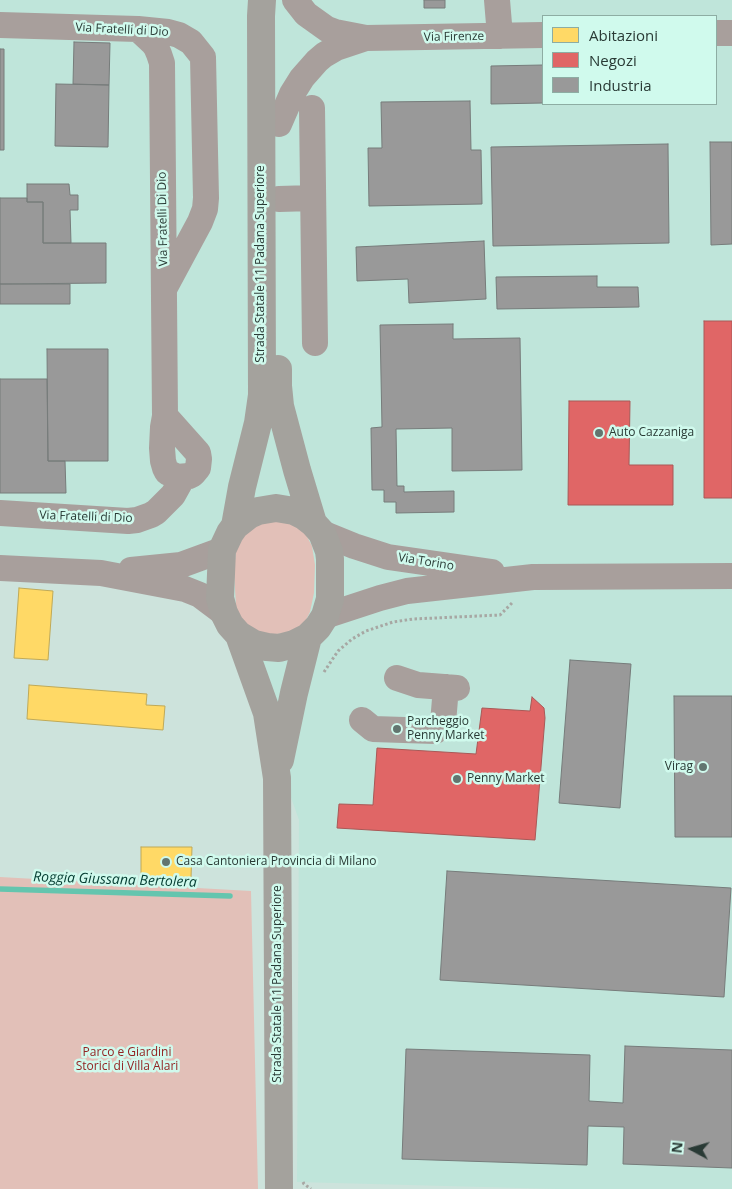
<!DOCTYPE html>
<html>
<head>
<meta charset="utf-8">
<style>
  body { margin:0 }
  #map { position:relative; width:732px; height:1189px; overflow:hidden; background:#cde3dc; font-family:"Open Sans",sans-serif }
  canvas { display:block }
  .legend { position:absolute; left:542px; top:15px; width:175px; height:90px; box-sizing:border-box; background:#d0faed; border:1px solid #8dada3; margin:0; padding:6px 9px; list-style:none; font-size:15px; color:#293a35 }
  .legend li { display:flex; align-items:center; gap:10px; height:25px }
  .legend b { width:25px; border:1px solid #8dada3 }
  .north { position:absolute; left:667px; top:1124px; width:50px; height:50px; -webkit-text-stroke:4px #d0faed; paint-order:stroke; rotate:276deg; font-size:14px; font-weight:700; line-height:20px; text-align:center; color:#293a35 }
  .north::after { content:''; display:block; margin:auto; width:18px; height:22px; background:#293a35; clip-path:polygon(50% 0,100% 100%,50% 72%,0 100%) }
</style>
</head>
<body>
<div id="map">
<canvas width="732" height="1189"></canvas>
<ul class="legend">
<li><b style="height:14px;background:#ffd966"></b>Abitazioni</li>
<li><b style="height:14px;background:#e06666"></b>Negozi</li>
<li><b style="height:14px;background:#999"></b>Industria</li>
</ul>
<div class="north">N</div>
</div>
<script>
const ctx = document.querySelector('canvas').getContext('2d');
ctx.lineJoin = 'round';
function fill(path, color) { ctx.fillStyle = color; ctx.fill(path, 'evenodd'); }
const poly = rows => new Path2D(rows.map(r => 'M' + r).join(''));
function stroke(path, color, width, dash) { ctx.strokeStyle = color; ctx.lineWidth = width; ctx.lineCap = dash ? 'butt' : 'round'; ctx.setLineDash(dash || []); ctx.stroke(path); }
function write(font, color, halo, rows, align = 'center') {
  ctx.font = font + ' "Open Sans",sans-serif'; ctx.lineWidth = 5; ctx.setLineDash([]); ctx.textBaseline = 'middle'; ctx.strokeStyle = halo; ctx.fillStyle = color; for (const [text, x, y, turn = 0] of rows) {
    ctx.save(); ctx.translate(x, y); ctx.rotate((+turn || 0) * Math.PI / 180); ctx.textAlign = isNaN(turn) ? turn : align; if (halo) ctx.strokeText(text, 0, 0); ctx.fillText(text, 0, 0); ctx.restore();
  }
}
fill(poly([
  [0,0,732,0,732,1189,558,1189,297,1182,299,820,217,589,0,571],
  [543,16,716,16,716,104,543,104]
]), '#bfe5da');
fill(poly([
  [278,517,304,531,312,546,315,565,314,593,310,612,305,622,298,629,289,633,264,635,247,625,239,616,236,606,234,571,236,550,248,529],
  [0,877,251,891,258,1189,0,1189]
]), '#e2c0b8');
const homes = poly([
  [19,588,53,591,48,660,14,658,19,588],
  [29,685,147,694,146,705,165,706,163,730,27,719,29,685],
  [141,847,192,847,191,878,141,877,141,847]
]);
fill(homes, '#ffd966');
stroke(homes, '#bfa957', 1);
const shops = poly([
  [704,321,732,321,732,498,704,498,704,321],
  [569,401,630,401,629,465,673,465,673,505,568,505,569,401],
  [532,697,544,708,545,718,535,840,337,828,339,804,373,805,377,748,476,754,482,708,530,711,532,697]
]);
fill(shops, '#e06666');
stroke(shops, '#a95957', 1);
const industry = poly([
  [424,0,445,0,445,8,424,8,424,0],
  [74,42,110,43,109,85,73,84,74,42],
  [0,49,4,49,4,150,0,150,0,49],
  [543,65,543,103,491,104,491,66,543,65],
  [56,84,109,85,108,147,55,146,56,84],
  [470,101,471,150,481,150,482,204,369,206,368,148,382,148,381,102,470,101],
  [710,142,732,142,732,244,711,245,710,142],
  [668,144,669,243,493,246,491,147,668,144],
  [27,184,69,184,70,195,78,195,78,210,70,210,71,243,43,243,43,202,27,202,27,184],
  [0,198,27,198,27,202,43,202,43,243,106,243,106,283,0,284,0,198],
  [484,241,486,299,409,303,408,279,357,281,356,247,484,241],
  [597,276,597,287,638,287,639,307,497,309,496,277,597,276],
  [0,284,70,284,70,304,0,304,0,284],
  [453,324,453,339,520,338,522,470,452,471,452,428,396,429,397,486,404,486,404,492,454,491,454,512,396,513,396,502,384,502,384,490,372,490,371,428,382,427,380,325,453,324],
  [47,349,108,349,108,461,48,461,47,349],
  [0,379,47,379,48,461,65,461,66,493,0,493,0,379],
  [570,660,631,664,620,808,559,803,570,660],
  [674,696,732,696,732,837,675,837,674,696],
  [447,871,731,888,724,997,440,980,447,871],
  [625,1046,732,1050,732,1168,623,1164,624,1127,588,1126,587,1165,402,1159,406,1049,590,1055,589,1101,623,1103,625,1046]
]);
fill(industry, '#999');
stroke(industry, '#777c7b', 1);
stroke(poly([
  [0,889,230,896]
]), '#64c5ae', 5.5);
stroke(poly([
  [324,672,338,651,352,639,366,631,393,622,413,619,500,615,513,602],
  [303,1182,304,1184,311,1189]
]), '#a7a7a3', 3, [2.5, 2.5]);
stroke(poly([
  [295,0,306,14,327,29,335,32,366,38,543,35],
  [497,0,500,36],
  [0,25,138,29,168,32,179,35,191,42,203,57,206,198,205,209,200,222,164,289],
  [138,29,153,43,156,47,159,54,162,63,165,416],
  [716,33,732,33],
  [312,108,315,343],
  [279,124,292,94,302,78,317,61,324,55,336,48,366,38],
  [279,199,313,198],
  [165,416,198,453,199,459,198,468,193,474,189,476,177,477,167,472,165,468,163,461,162,448,163,427,165,416],
  [0,513,128,521,137,520,151,515,156,512,173,495,183,477],
  [322,533,354,546,388,557,492,572],
  [0,568,101,573,185,589,200,595,224,613],
  [131,570,181,565,222,550],
  [325,616,380,598,407,591,533,577,732,576],
  [397,678,418,685,457,688],
  [362,720,373,729,435,731,443,723,446,687]
]), '#a89f9c', 26);
stroke(poly([
  [278,369,278,386,280,406,297,470,313,523],
  [276,508,294,511,304,516,313,523,322,533,329,551,330,559,330,599,325,616,318,627,308,637,294,644,279,648,267,647,254,644,239,635,230,625,224,613,220,598,222,550,230,533,235,526,249,515,258,511,276,508],
  [235,526,242,487,258,423,262,395,261,16,262,0],
  [239,635,267,713,277,778,279,1189],
  [280,760,294,693,308,637]
]), '#a4a29d', 28);
for (const [x, y, r, color] of [
  [599,433,5,"#62756f"],
  [397,729,5,"#62756f"],
  [703,767,5,"#62756f"],
  [457,779,5,"#62756f"],
  [166,862,5,"#62756f"]
]) { const dot = new Path2D(); dot.arc(x, y, r, 0, 2 * Math.PI); ctx.fillStyle = color; ctx.fill(dot); stroke(dot, '#d0faed', 2); }
write('12px', '#293a35', '#d0faed', [
  ["Via Fratelli di Dio",122,30,3],
  ["Via Firenze",454,37,-1],
  ["Via Fratelli Di Dio",163,219,-91],
  ["Strada Statale 11 Padana Superiore",261,264,-90],
  ["Via Fratelli di Dio",86,517,2],
  ["Via Torino",426,562,9],
  ["Strada Statale 11 Padana Superiore",278,984,-90]
]);
write('12px', '#293a35', '#d0faed', [
  ["Auto Cazzaniga",609,433],
  ["Parcheggio",407,722],
  ["Penny Market",407,736],
  ["Virag",693,767,"right"],
  ["Penny Market",467,779],
  ["Casa Cantoniera Provincia di Milano",176,862]
], 'left');
write('12px', '#932322', '#d0faed', [
  ["Parco e Giardini",127,1053],
  ["Storici di Villa Alari",127,1067]
]);
write('italic 14px', '#084035', '#d0faed', [
  ["Roggia Giussana Bertolera",115,880,2]
]);
</script>
</body>
</html>
